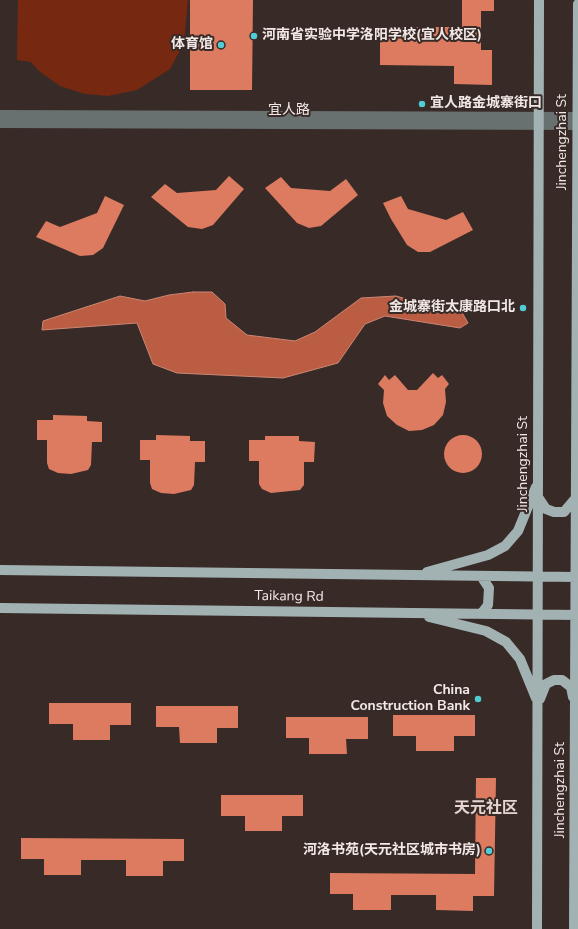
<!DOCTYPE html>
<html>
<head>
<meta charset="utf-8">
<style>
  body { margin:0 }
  canvas { display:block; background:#372a27 }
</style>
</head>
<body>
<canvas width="578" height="929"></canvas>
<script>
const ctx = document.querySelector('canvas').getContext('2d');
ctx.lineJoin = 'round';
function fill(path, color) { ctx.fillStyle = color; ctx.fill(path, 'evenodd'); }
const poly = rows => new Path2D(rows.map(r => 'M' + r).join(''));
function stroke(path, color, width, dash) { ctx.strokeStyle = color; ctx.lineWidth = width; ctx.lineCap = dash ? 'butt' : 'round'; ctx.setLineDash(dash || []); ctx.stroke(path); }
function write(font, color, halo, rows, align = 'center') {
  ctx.font = font + ' "Nunito Sans","Noto Sans SC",sans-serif'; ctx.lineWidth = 4; ctx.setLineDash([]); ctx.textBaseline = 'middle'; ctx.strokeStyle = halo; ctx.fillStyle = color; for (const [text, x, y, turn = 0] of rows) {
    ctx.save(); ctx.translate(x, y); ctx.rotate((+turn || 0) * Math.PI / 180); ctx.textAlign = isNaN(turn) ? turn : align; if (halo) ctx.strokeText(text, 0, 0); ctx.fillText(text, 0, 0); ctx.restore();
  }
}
fill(poly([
  [18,0,188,0,184,43,170,69,137,90,108,96,85,94,60,86,39,71,31,62,17,60]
]), '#762811');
const water = poly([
  [193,292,212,292,225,304,226,318,247,335,295,341,315,332,361,298,396,296,434,307,460,309,468,323,460,328,385,316,365,324,338,363,283,378,177,373,153,364,137,323,42,330,43,321,120,296,145,301,169,295,193,292]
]);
fill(water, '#bb5d42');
stroke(water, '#cc8774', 1);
fill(poly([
  [190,0,253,0,252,90,190,90],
  [462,0,494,0,494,11,481,11,481,50,492,50,492,85,454,84,454,66,380,65,380,27,462,27],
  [229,176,244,189,213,225,202,229,188,227,151,197,165,184,177,193,216,190],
  [281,177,291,188,330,191,346,179,358,195,321,226,309,228,297,223,265,188],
  [105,196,124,205,103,248,93,255,80,256,36,237,46,221,60,227,97,213],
  [401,196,408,209,446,220,463,212,473,230,430,252,418,252,407,245,391,219,383,203],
  [433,373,438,378,442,375,449,384,445,389,446,402,443,415,434,425,422,430,409,431,397,425,387,416,383,403,384,390,378,384,385,375,389,380,395,375,408,390,417,390],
  [53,415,87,416,87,421,102,422,102,442,92,442,91,465,88,470,71,474,58,473,49,469,47,463,47,440,37,440,37,420,53,420],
  '444 454a19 19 0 1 1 38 0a19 19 0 1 1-38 0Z',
  [156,435,190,436,190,441,205,441,205,462,195,462,194,485,191,490,174,494,161,493,152,489,150,483,150,460,140,460,140,440,156,440],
  [265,436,299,436,299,441,315,442,314,462,304,462,304,485,300,490,271,493,262,489,259,484,259,461,249,461,249,440,265,440],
  [49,703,131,703,131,725,110,725,110,740,73,740,73,724,49,724],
  [156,706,238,706,238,728,217,728,217,743,180,743,179,727,156,727],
  [393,715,475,715,475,736,454,736,454,751,416,751,416,736,393,736],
  [286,717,368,717,368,739,346,739,347,754,309,754,309,738,286,738],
  [476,778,496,778,494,896,473,896,473,911,436,910,436,895,391,895,391,910,353,910,353,894,330,894,330,873,475,874],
  [221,795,303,795,303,816,282,816,282,831,245,831,245,816,221,816],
  [21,838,184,839,184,861,163,861,163,876,126,876,126,860,81,860,81,875,44,875,44,859,21,859]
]), '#dd7b60');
stroke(poly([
  [0,115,578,117],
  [0,123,578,125]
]), '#687070', 10);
stroke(poly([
  [538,497,546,509,554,512,564,512,575,499],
  [0,570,578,577],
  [427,572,488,555,505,546,518,531,536,487],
  [0,608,578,615],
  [481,614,488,605,489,588,481,576],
  [429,617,486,631,506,642,520,659,536,698],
  [540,699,546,684,554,680,562,680,571,687,573,697],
  [537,929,539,0],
  [574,929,578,4]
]), '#a2b2b3', 10);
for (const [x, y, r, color] of [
  [254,36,4,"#51ccd4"],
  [221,45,4,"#51ccd4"],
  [422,104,4,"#51ccd4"],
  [523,308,4,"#51ccd4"],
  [478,699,4,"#51ccd4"],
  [489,851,4,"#51ccd4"]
]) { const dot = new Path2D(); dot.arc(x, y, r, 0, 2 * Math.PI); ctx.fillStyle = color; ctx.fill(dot); stroke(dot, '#372a27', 1.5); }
write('bold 14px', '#f2e9e7', '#372a27', [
  ["河南省实验中学洛阳学校(宜人校区)",262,36,"left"],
  ["体育馆",213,45],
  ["宜人路金城寨街口",430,104,"left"],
  ["金城寨街太康路口北",515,308],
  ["China",470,691],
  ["Construction Bank",470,707],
  ["河洛书苑(天元社区城市书房)",481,851]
], 'right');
write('14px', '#f2e9e7', '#372a27', [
  ["宜人路",289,111],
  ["Jinchengzhai St",563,142,-90],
  ["Jinchengzhai St",524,464,-90],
  ["Taikang Rd",289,597,1],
  ["Jinchengzhai St",561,790,-90]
]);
write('bold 16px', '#e6d5d0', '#372a27', [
  ["天元社区",486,809]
]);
</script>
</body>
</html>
